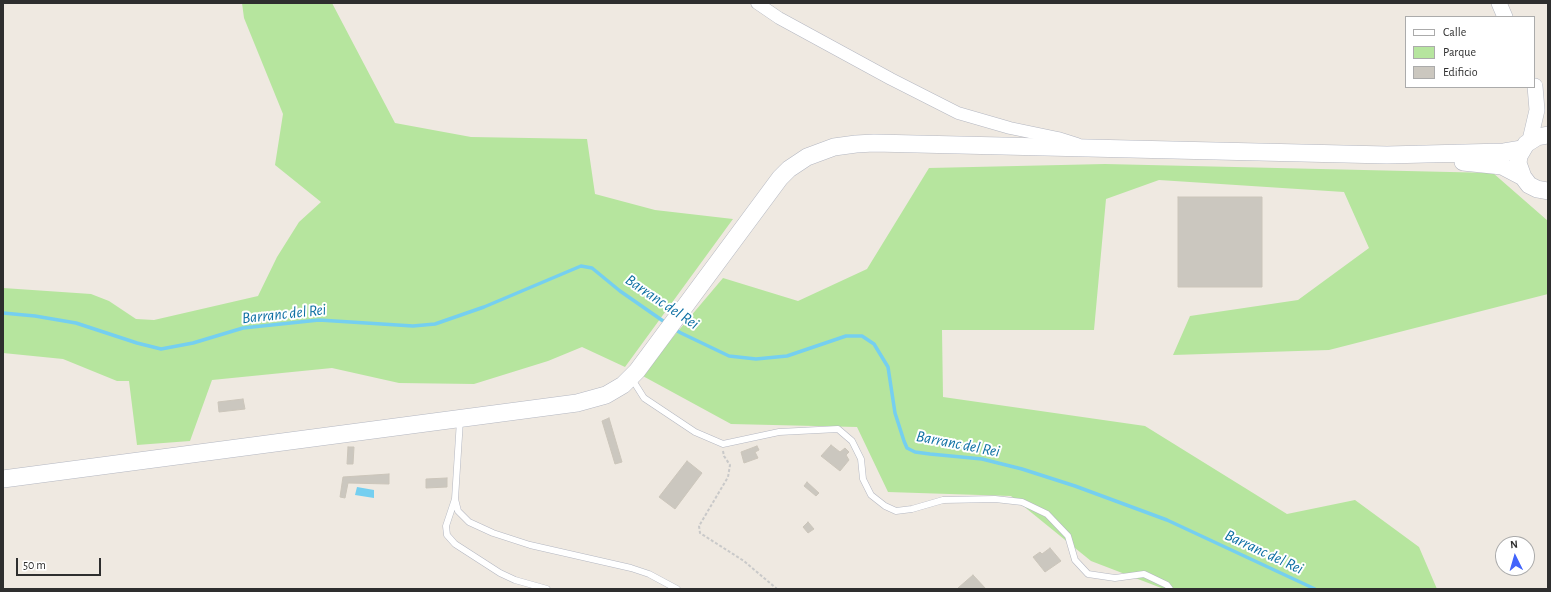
<!DOCTYPE html>
<html>
<head>
<meta charset="utf-8">
<style>
  body { margin:0 }
  #map { position:relative; width:1551px; height:592px; overflow:hidden; background:#efe9e1; font-family:"Alegreya Sans",sans-serif }
  canvas { display:block }
  .frame { position:absolute; inset:0; border:4px solid #2e2e2e; pointer-events:none }
  .legend { position:absolute; left:1405px; top:16px; width:130px; height:72px; box-sizing:border-box; background:#fff; border:1px solid #ababab; margin:0; padding:5px 7px; list-style:none; font-size:12px; color:#2e2e2e }
  .legend li { display:flex; align-items:center; gap:8px; height:20px }
  .legend b { width:20px; border:1px solid #ababab }
  .north { position:absolute; left:1495px; top:536px; width:40px; height:40px; box-sizing:border-box; background:#fff; border:1px solid #ababab; border-radius:50%; rotate:355deg; font-size:11px; font-weight:700; line-height:16px; text-align:center; color:#2e2e2e }
  .north::after { content:''; display:block; margin:auto; width:14px; height:18px; background:#4264fb; clip-path:polygon(50% 0,100% 100%,50% 72%,0 100%) }
  .scale { position:absolute; left:16px; top:558px; width:85px; height:18px; box-sizing:border-box; border:2px solid #2e2e2e; border-top:0; padding-left:5px; font-size:12px; line-height:14px; white-space:nowrap; color:#2e2e2e; -webkit-text-stroke:3px #fff; paint-order:stroke }
</style>
</head>
<body>
<div id="map">
<canvas width="1551" height="592"></canvas>
<div class="frame"></div>
<ul class="legend">
<li><b style="height:5px;background:#fff"></b>Calle</li>
<li><b style="height:11px;background:#b6e59e"></b>Parque</li>
<li><b style="height:11px;background:#cbc7bf"></b>Edificio</li>
</ul>
<div class="north">N</div>
<div class="scale">50 m</div>
</div>
<script>
const ctx = document.querySelector('canvas').getContext('2d');
ctx.lineJoin = 'round';
function fill(path, color) { ctx.fillStyle = color; ctx.fill(path, 'evenodd'); }
const poly = rows => new Path2D(rows.map(r => 'M' + r).join(''));
function stroke(path, color, width, dash) { ctx.strokeStyle = color; ctx.lineWidth = width; ctx.lineCap = dash ? 'butt' : 'round'; ctx.setLineDash(dash || []); ctx.stroke(path); }
function write(font, color, halo, rows, align = 'center') {
  ctx.font = font + ' "Alegreya Sans",sans-serif'; ctx.lineWidth = 4; ctx.setLineDash([]); ctx.textBaseline = 'middle'; ctx.strokeStyle = halo; ctx.fillStyle = color; for (const [text, x, y, turn = 0] of rows) {
    ctx.save(); ctx.translate(x, y); ctx.rotate((+turn || 0) * Math.PI / 180); ctx.textAlign = isNaN(turn) ? turn : align; if (halo) ctx.strokeText(text, 0, 0); ctx.fillText(text, 0, 0); ctx.restore();
  }
}
fill(poly([
  [242,3,332,3,395,123,471,137,587,139,595,194,655,210,733,219,625,367,582,347,548,361,474,384,399,383,332,368,212,380,190,441,137,445,129,381,117,381,63,359,3,353,3,288,91,294,109,301,136,319,154,320,258,296,277,257,299,222,321,202,275,165,283,114,244,18],
  [1105,164,1493,173,1548,221,1548,294,1329,350,1173,355,1190,316,1298,300,1369,248,1344,192,1159,180,1106,199,1094,330,942,330,943,397,1145,426,1287,514,1355,500,1419,547,1437,589,1164,589,1091,561,1011,496,888,492,857,427,731,424,641,375,723,278,798,301,867,269,929,168]
]), '#b6e59e');
fill(poly([
  [357,487,374,490,374,498,355,495]
]), '#75cff0');
stroke(poly([
  [3,313,35,316,76,323,137,343,161,349,193,343,243,328,319,320,413,326,435,324,484,307,581,266,592,268,620,291,666,323],
  [674,329,681,333,729,356,756,359,787,356,846,336,862,336,874,344,888,367,895,413,904,441,907,448,915,452,930,454,982,459,1022,469,1075,486,1167,520,1315,589]
]), '#75cff0', 3.5);
const building = poly([
  [1178,197,1262,197,1262,287,1178,287,1178,197],
  [243,399,245,409,219,412,218,402,243,399],
  [609,418,622,462,615,464,602,421,609,418],
  [831,445,840,452,845,448,849,452,846,455,849,460,840,471,821,456,831,445],
  [757,446,759,450,755,452,758,458,744,463,741,452,757,446],
  [348,447,354,447,353,464,347,464,348,447],
  [687,461,702,473,675,509,659,497,687,461],
  [389,474,389,484,348,483,345,498,340,497,343,477,389,474],
  [447,478,447,487,426,488,426,479,447,478],
  [807,482,819,493,816,496,804,486,807,482],
  [808,522,814,529,808,533,803,527,808,522],
  [1050,548,1061,561,1045,572,1033,557,1040,552,1042,554,1050,548],
  [973,575,986,589,958,589,958,588,973,575]
]);
fill(building, '#cbc7bf');
stroke(building, '#cbc5ba', 1);
const service = poly([
  [632,379,644,398,695,432,723,444,779,432,838,429,852,441,861,459,863,479,871,495,885,506,896,511,912,509,943,500,995,499,1022,502,1047,514,1068,536,1075,560,1088,574,1115,578,1144,574,1167,585,1170,589],
  [460,420,455,499,446,526,447,535,455,544,500,573,515,580,547,589],
  [455,499,458,511,469,522,493,533,530,545,631,568,649,574,677,589]
]);
const minor = poly([
  [757,3,779,18,891,79,958,113,1010,128,1058,138,1077,144]
]);
const tertiary = poly([
  [1499,3,1505,17],
  [1530,140,1537,110,1535,86]
]);
const secondary = poly([
  [1548,135,1537,137,1526,144,1519,156,1518,163,1523,177,1529,185,1537,189,1548,191],
  [1463,162,1502,166,1523,177],
  [3,479,577,403,606,395,623,385,637,371,780,178,789,169,807,157,834,147,856,144,874,143,1387,155,1504,152,1522,149]
]);
stroke(service, '#b4b7c1', 7);
stroke(minor, '#b4b7c1', 13);
stroke(tertiary, '#b4b7c1', 16);
stroke(secondary, '#b4b7c1', 18);
stroke(poly([
  [723,451,724,456,730,465,728,477,699,526,700,533,744,561,777,589]
]), '#c9c9c9', 2, [3, 2]);
stroke(service, '#fff', 6);
stroke(minor, '#fff', 12);
stroke(tertiary, '#fff', 15);
stroke(secondary, '#fff', 17);
write('italic 16px', '#0d6fa3', '#fff', [
  ["Barranc del Rei",662,302,34],
  ["Barranc del Rei",284,314,-6],
  ["Barranc del Rei",958,444,11],
  ["Barranc del Rei",1264,552,25]
]);
</script>
</body>
</html>
